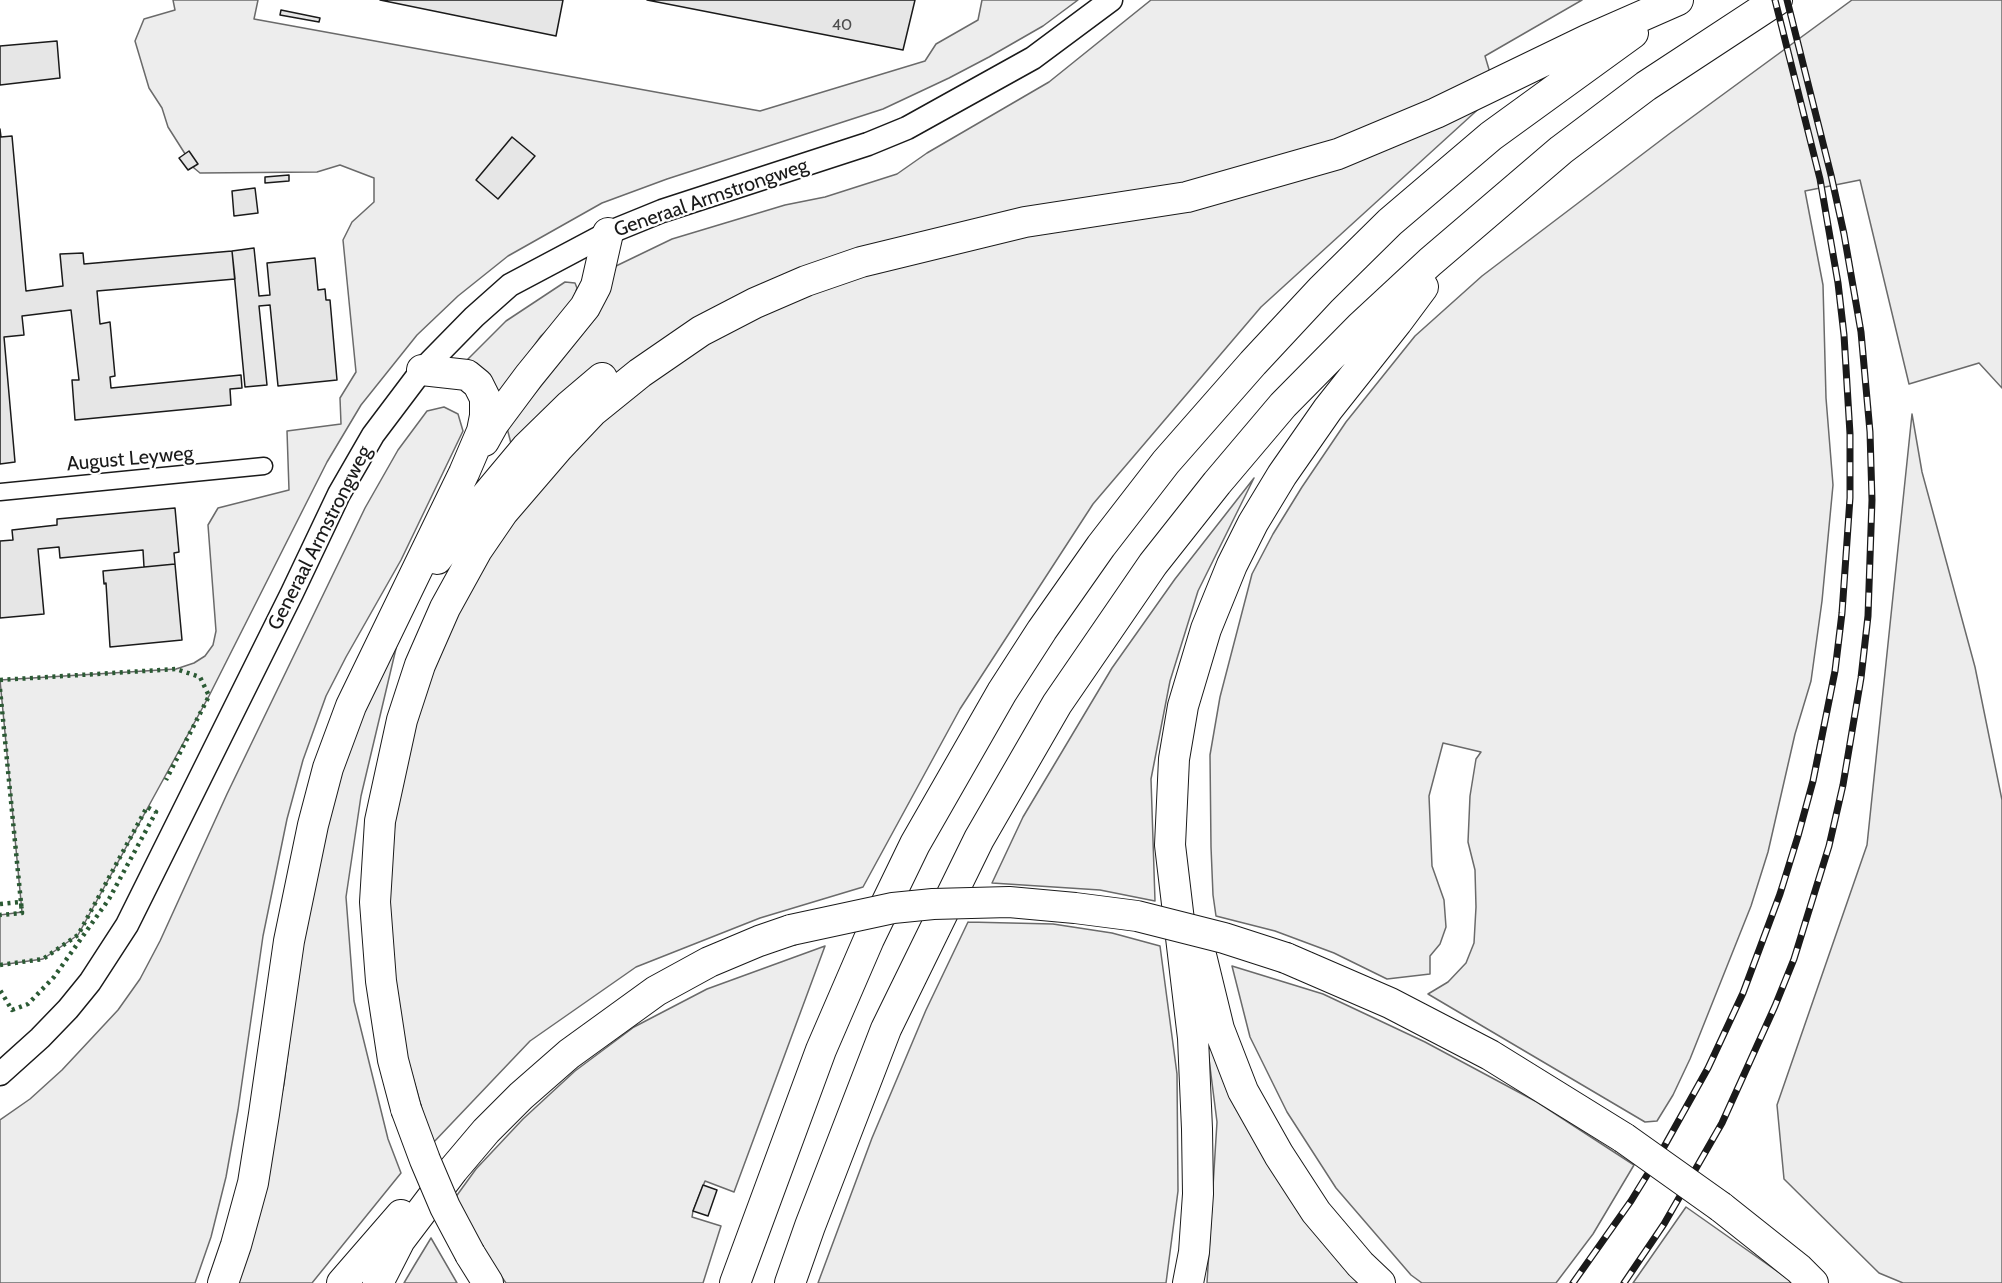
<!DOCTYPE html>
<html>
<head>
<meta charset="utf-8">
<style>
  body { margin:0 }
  canvas { display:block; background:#fff }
</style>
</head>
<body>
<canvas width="2002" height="1283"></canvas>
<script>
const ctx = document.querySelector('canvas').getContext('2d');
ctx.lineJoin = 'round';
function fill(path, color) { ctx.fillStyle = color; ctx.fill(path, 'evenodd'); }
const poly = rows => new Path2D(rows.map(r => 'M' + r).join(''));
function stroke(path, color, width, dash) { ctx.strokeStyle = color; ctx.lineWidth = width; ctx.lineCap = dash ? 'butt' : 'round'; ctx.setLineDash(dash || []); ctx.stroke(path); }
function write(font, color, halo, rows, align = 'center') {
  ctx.font = font + ' Cabin,sans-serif'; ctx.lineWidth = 4.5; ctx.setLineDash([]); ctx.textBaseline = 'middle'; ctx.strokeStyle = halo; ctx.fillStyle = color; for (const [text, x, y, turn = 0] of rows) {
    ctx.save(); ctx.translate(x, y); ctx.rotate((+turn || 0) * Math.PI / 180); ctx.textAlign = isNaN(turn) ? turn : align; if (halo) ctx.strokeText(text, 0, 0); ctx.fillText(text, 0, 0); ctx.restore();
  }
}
const built = poly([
  [173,0,258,0,254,19,760,111,925,61,936,44,978,20,982,0,1078,0,1043,26,989,57,949,78,883,109,667,179,602,203,508,256,458,296,417,335,361,405,327,462,209,696,78,935,43,959,0,965,0,915,22,912,0,680,176,669,194,663,205,656,213,645,216,631,208,525,218,508,289,490,287,431,341,424,340,398,356,372,343,240,352,222,374,202,374,178,340,165,317,172,200,173,194,168,168,127,162,108,149,88,135,41,144,19,175,10,173,0],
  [1151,0,1582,0,1485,56,1496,93,1261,307,1093,504,960,709,863,887,760,918,636,967,530,1041,432,1144,395,1015,389,887,400,766,442,631,526,501,507,428,598,315,616,266,672,239,785,205,825,197,897,174,927,153,1049,82,1151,0],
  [1852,0,2002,0,2002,388,1979,363,1909,384,1860,180,1805,191,1823,285,1826,398,1833,485,1822,601,1811,681,1795,734,1768,852,1751,906,1690,1059,1673,1095,1657,1121,1645,1122,1428,994,1448,982,1466,963,1474,943,1476,907,1475,870,1468,842,1470,796,1476,759,1481,752,1443,743,1429,796,1432,866,1444,900,1446,927,1440,944,1430,956,1430,974,1387,979,1334,953,1275,931,1216,916,1213,895,1211,847,1210,755,1220,697,1252,574,1273,534,1302,487,1346,422,1415,336,1482,276,1669,134,1852,0],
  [565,282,575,283,577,288,573,301,559,319,541,336,500,394,478,365,467,360,506,321,565,282],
  [444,407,458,414,463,431,401,560,346,657,326,696,303,760,287,819,263,936,238,1110,226,1177,211,1237,195,1283,0,1283,0,1120,30,1099,62,1070,118,1010,140,979,160,941,227,794,365,508,398,450,427,411,444,407],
  [1912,414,1922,472,1975,667,2002,800,2002,1283,1903,1283,1879,1273,1784,1179,1777,1105,1867,845,1912,414],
  [1254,478,1198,591,1170,681,1151,779,1155,901,1100,890,992,883,1023,817,1112,668,1175,579,1254,478],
  [403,619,361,796,346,897,354,1001,388,1139,401,1173,312,1283,231,1283,248,1240,284,1084,307,899,333,787,403,619],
  [968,922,1053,924,1112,933,1160,946,1177,1074,1178,1191,1166,1283,818,1283,872,1138,926,1010,968,922],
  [825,946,734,1192,705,1181,693,1211,692,1217,721,1226,703,1283,506,1283,478,1244,455,1198,476,1169,523,1119,575,1071,634,1027,707,989,825,946],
  [1232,966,1323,994,1425,1042,1537,1102,1634,1165,1593,1234,1556,1283,1422,1283,1411,1275,1336,1188,1287,1112,1250,1037,1232,966],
  [1201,996,1365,1283,1207,1283,1217,1122,1201,996],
  [1686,1207,1794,1283,1633,1283,1686,1207],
  [431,1238,457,1283,404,1283,414,1266,431,1238]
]);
fill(built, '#ededed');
stroke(built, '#6a6a6a', 1.5);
const building = poly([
  [380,0,563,0,556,36,380,0],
  [647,0,915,0,903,50,647,0],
  [281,10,320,18,319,22,280,15,281,10],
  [57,41,60,78,0,85,0,46,57,41],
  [0,129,1,137,12,136,26,291,63,286,60,254,83,253,84,264,232,251,235,279,97,291,100,324,110,322,115,376,110,377,111,388,241,375,242,388,230,389,231,405,75,420,72,380,79,380,71,310,22,316,24,335,4,337,15,462,0,464,0,129],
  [512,137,535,156,498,199,476,180,512,137],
  [189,151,198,164,188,170,179,158,189,151],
  [289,175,289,181,265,183,265,177,289,175],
  [255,188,258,213,234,216,232,191,255,188],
  [254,248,259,296,270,295,267,263,315,258,318,290,325,289,326,300,330,300,337,380,278,386,270,305,259,306,267,385,245,387,232,251,254,248],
  [175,508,179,552,174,553,175,564,144,567,143,550,60,558,59,547,38,549,44,614,0,618,0,541,13,540,12,530,57,525,57,519,175,508],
  [175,564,182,640,110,647,106,583,104,584,103,571,175,564],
  [703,1185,717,1190,708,1216,693,1211,703,1185]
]);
fill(building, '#e6e6e6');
stroke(building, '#1a1a1a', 1.5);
const street = poly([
  [0,492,264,466]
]);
const secondary = poly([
  [0,1074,40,1038,68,1009,90,982,127,925,292,593,339,494,373,435,422,370,474,317,510,285,608,233,662,211,868,144,907,128,1033,58,1111,0]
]);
const highway = poly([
  [484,441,494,423,529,376,585,307,596,286,608,233],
  [437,559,475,509,526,448,569,406,602,378],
  [1200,951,1219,1029,1243,1091,1279,1155,1316,1212,1360,1264,1380,1283],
  [1286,958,1390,1003,1490,1055,1624,1138],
  [406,1109,393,1060,381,981,375,902,380,821,402,720,420,665,445,608,477,550,503,512,558,448,593,411,640,373,701,331,755,303,806,281,861,262,1025,222,1187,197,1338,154,1436,113,1587,40,1678,0],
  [1721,1207,1799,1269,1813,1283],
  [470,1254,488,1283],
  [223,1283,236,1245,253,1183,264,1114,289,941,313,825,328,768,351,706,464,473,482,431,485,416,485,398,478,384,467,375,422,370],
  [342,1283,401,1215],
  [378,1283,400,1240,453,1170,486,1131,521,1096,569,1054,656,991,709,962,759,941,791,930],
  [735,1283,821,1050,869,939,915,844,1002,692,1042,630,1101,546,1166,462,1253,363,1321,290,1390,222,1491,136,1633,33],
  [790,1283,810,1226,886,1029,979,839,1057,704,1153,564,1217,483,1283,405,1360,327,1430,262,1561,150,1646,86,1777,0],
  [1188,1283,1194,1252,1198,1194,1197,1129,1193,1038,1170,845,1174,759,1183,706,1206,629,1232,565,1253,523,1282,475,1328,409,1397,322,1423,287]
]);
stroke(street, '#1a1a1a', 19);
stroke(secondary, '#1a1a1a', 25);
stroke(highway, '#1a1a1a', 32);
stroke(street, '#fff', 16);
stroke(secondary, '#fff', 22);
stroke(highway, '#fff', 30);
const rail = poly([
  [1573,1283,1631,1201,1660,1154,1708,1068,1743,993,1780,894,1798,836,1813,781,1835,671,1842,613,1850,498,1850,434,1844,335,1838,283,1820,179,1775,0],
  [1624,1283,1664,1224,1722,1123,1775,1006,1794,959,1829,846,1843,785,1861,678,1868,616,1872,500,1870,432,1861,332,1844,234,1831,175,1787,0]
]);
stroke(rail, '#1a1a1a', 7);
stroke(rail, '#fff', 4.5, [14]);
const highwayBridge = poly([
  [791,930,893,908,933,904,1009,902,1075,908,1137,916,1224,938,1286,958],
  [406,1109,425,1160,445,1207,470,1254],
  [1624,1138,1721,1207]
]);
stroke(highwayBridge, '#1a1a1a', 32, []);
stroke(highwayBridge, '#fff', 30);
stroke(poly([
  [0,680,176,669,200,677,209,696,166,780],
  [0,689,22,913],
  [0,904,21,902,22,913,0,915],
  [0,965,43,959,78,935,147,807,156,812,109,899,54,977,28,1004,12,1010,0,990]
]), '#2b5a34', 4.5, [3, 4.5]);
write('16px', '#4d4d4d', null, [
  ["40",842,25]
]);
write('20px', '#1a1a1a', '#fff', [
  ["Generaal Armstrongweg",711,198,-19],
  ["August Leyweg",130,459,-5],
  ["Generaal Armstrongweg",320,538,-63]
]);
</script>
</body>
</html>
